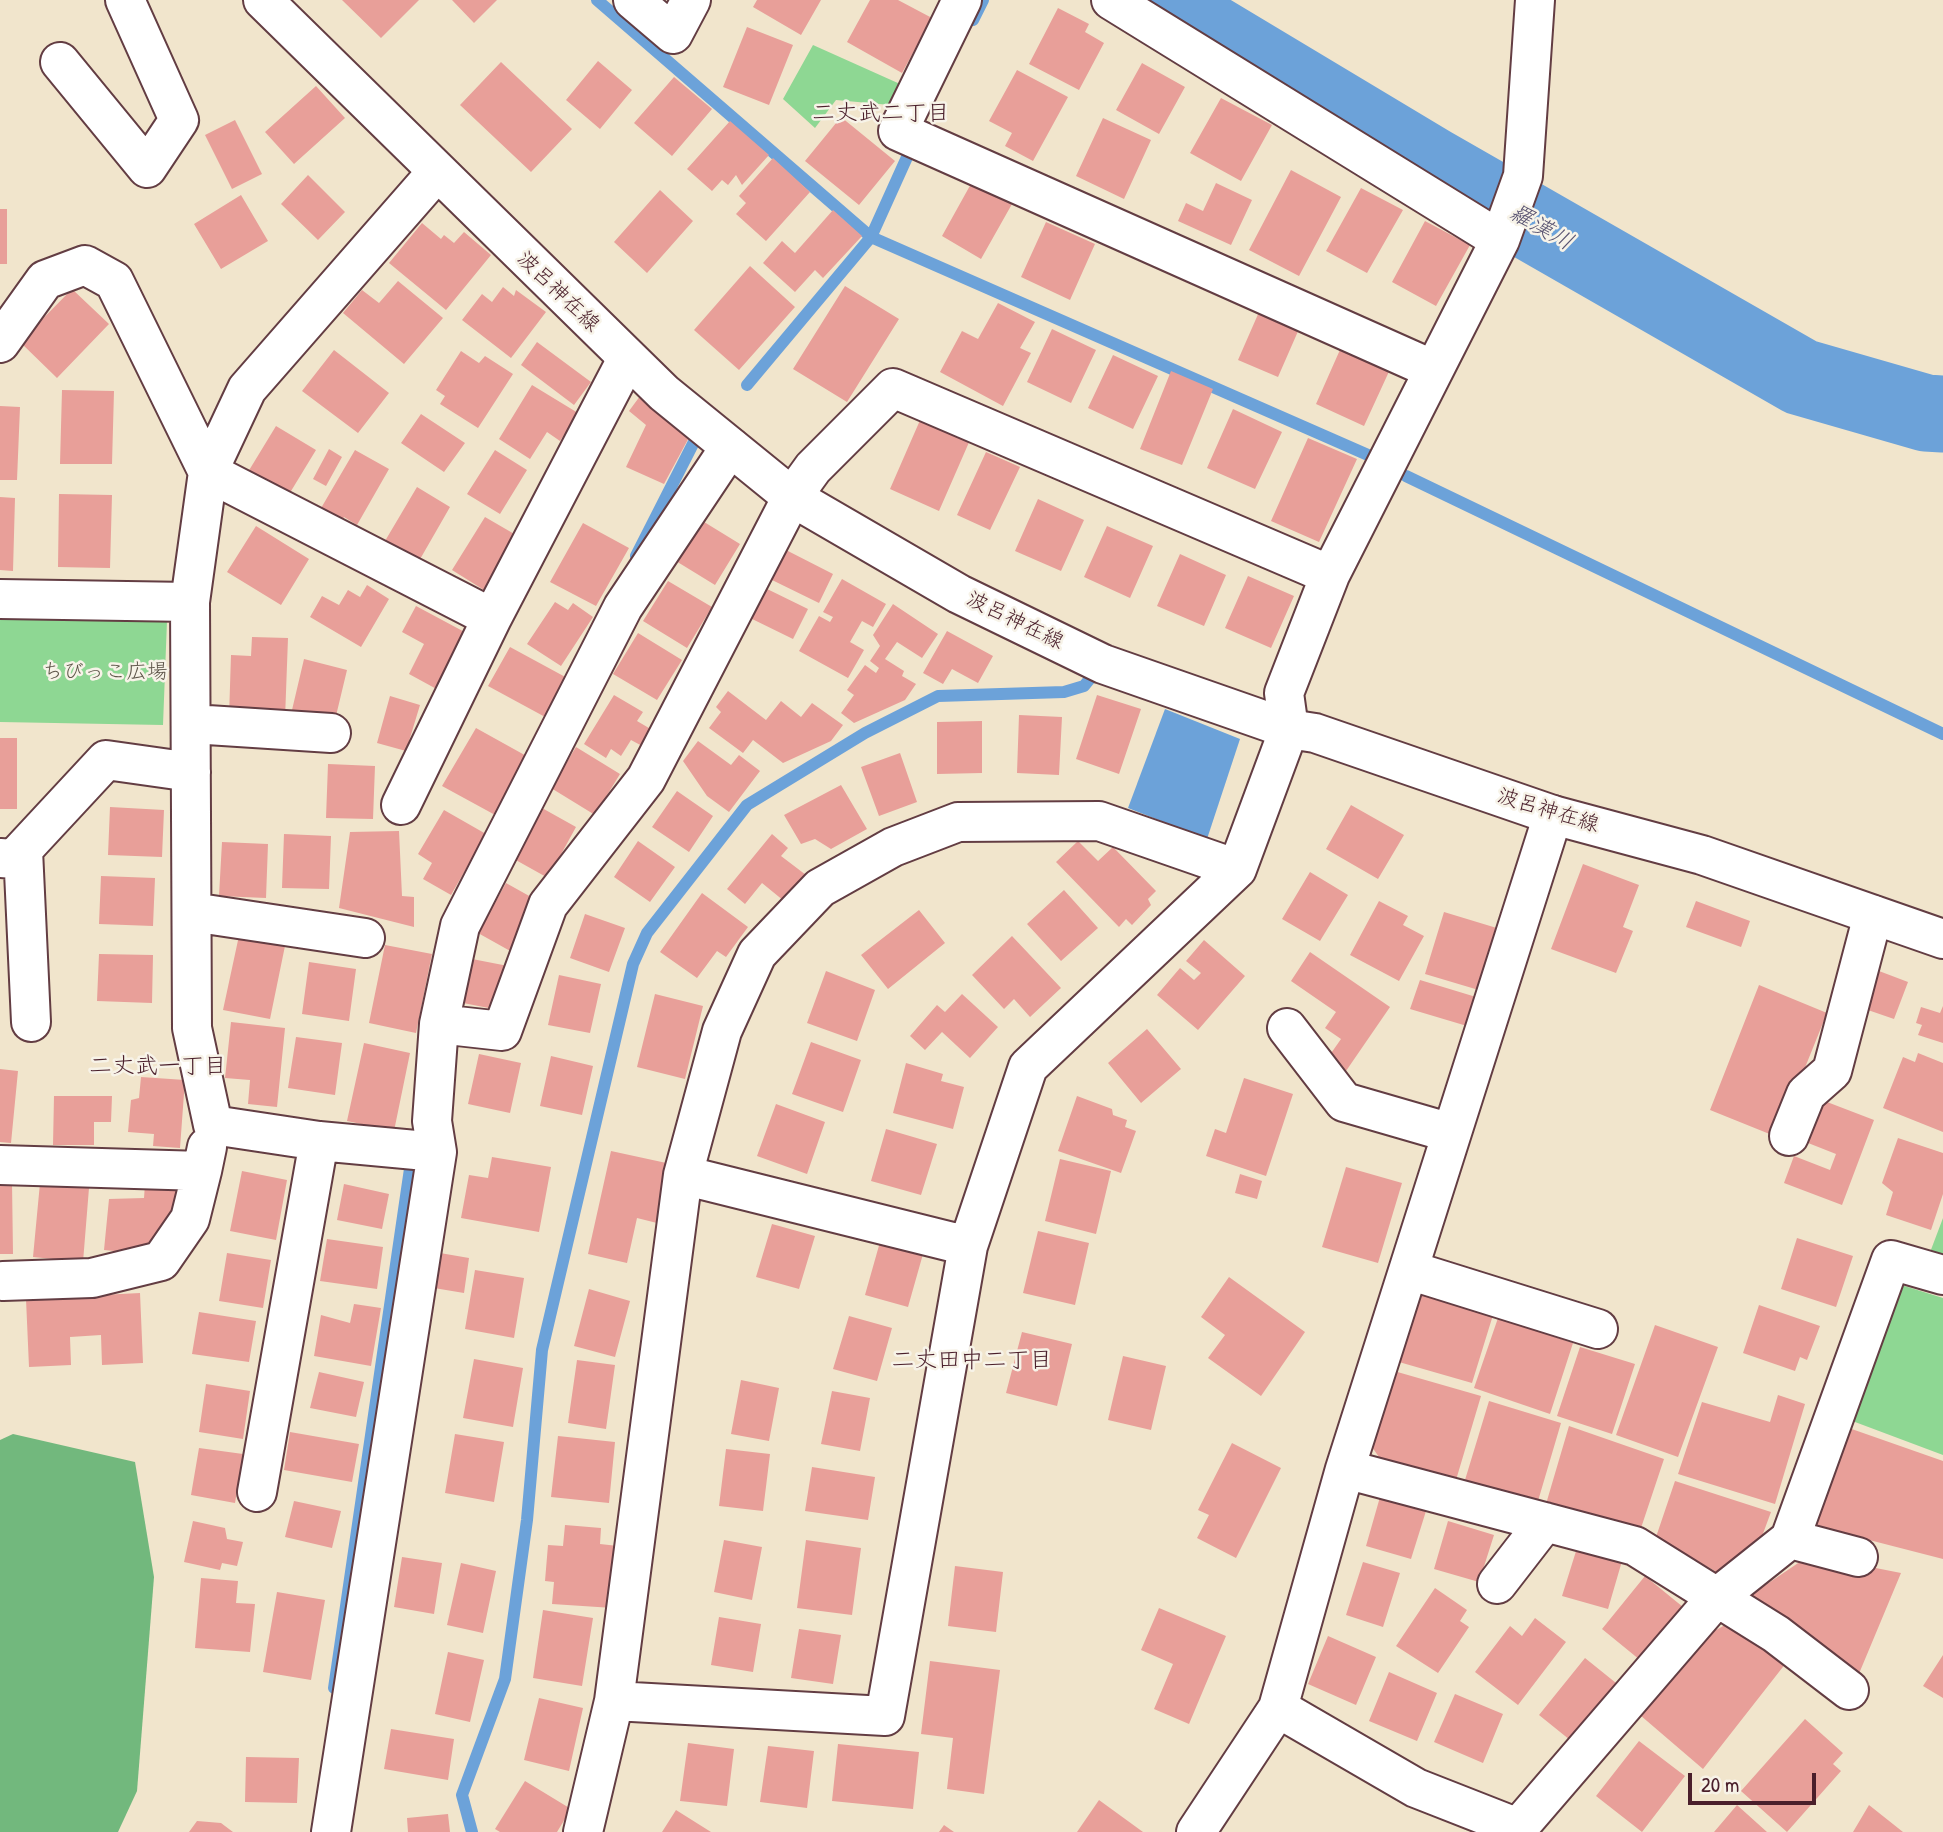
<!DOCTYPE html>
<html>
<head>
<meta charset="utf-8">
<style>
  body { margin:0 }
  #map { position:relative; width:1943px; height:1832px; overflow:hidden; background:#f1e5cc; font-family:"Patrick Hand",sans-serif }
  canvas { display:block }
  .scale { position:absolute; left:1688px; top:1773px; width:128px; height:32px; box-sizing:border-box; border:4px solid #4a1f2b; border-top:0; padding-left:9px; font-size:21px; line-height:24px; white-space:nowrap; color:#4a1f2b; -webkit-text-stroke:5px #f7f3e8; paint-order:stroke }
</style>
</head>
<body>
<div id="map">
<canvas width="1943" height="1832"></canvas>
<div class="scale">20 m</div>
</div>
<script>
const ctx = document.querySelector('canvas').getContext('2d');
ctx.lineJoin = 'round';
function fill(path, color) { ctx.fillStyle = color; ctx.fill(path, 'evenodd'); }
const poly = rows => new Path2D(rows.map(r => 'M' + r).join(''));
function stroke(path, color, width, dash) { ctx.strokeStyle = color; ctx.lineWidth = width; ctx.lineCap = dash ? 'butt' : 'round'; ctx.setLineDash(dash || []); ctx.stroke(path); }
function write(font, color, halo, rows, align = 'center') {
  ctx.font = font + ' "Patrick Hand","Klee One",sans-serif'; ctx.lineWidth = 5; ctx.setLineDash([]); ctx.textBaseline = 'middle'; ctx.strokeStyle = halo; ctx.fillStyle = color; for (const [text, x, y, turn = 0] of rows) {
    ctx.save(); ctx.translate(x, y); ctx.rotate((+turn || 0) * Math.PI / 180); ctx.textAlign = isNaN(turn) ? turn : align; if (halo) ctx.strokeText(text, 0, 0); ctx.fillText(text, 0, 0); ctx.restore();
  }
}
fill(poly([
  [813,45,900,84,890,105,836,100,815,128,783,99],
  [0,616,167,621,163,725,0,722],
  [1943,1218,1943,1260,1929,1255],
  [1898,1284,1943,1298,1943,1455,1847,1419]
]), '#8ed793');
fill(poly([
  [13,1434,135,1462,154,1577,137,1791,118,1832,0,1832,0,1440]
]), '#72b87d');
fill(poly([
  [1165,709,1240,739,1207,839,1128,808]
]), '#6ca2d9');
stroke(poly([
  [597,0,871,237,1368,455],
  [973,20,983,0],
  [747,385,871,237,908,155],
  [1406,476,1943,734],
  [636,556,698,434],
  [334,1688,412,1155],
  [472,1832,462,1795,505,1679,527,1520,542,1350,633,964,647,933,747,805,865,733,938,696,1064,692,1084,686,1093,675]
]), '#6ca2d9', 12);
stroke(poly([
  [1156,0,1431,165,1801,377,1926,413,1943,414]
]), '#6ca2d9', 77);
fill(poly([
  [342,0,419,0,381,38],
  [452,0,497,0,474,23],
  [757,0,821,0,801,35,753,7],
  [870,0,898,0,932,18,902,73,847,42],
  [1058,8,1089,24,1085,32,1104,43,1079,90,1029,64],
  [747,27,793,45,769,105,723,87],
  [598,61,632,90,600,129,566,100],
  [501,62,572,129,531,172,460,105],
  [1142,63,1185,87,1159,134,1116,110],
  [1017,70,1068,97,1033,161,1005,146,1012,133,989,121],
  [674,77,712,109,672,156,634,123],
  [316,86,345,118,294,164,265,132],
  [1221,98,1272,125,1241,181,1190,153],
  [841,117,895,161,859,205,805,161],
  [1103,118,1151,140,1124,199,1076,176],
  [235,120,262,174,232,189,205,135],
  [730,121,769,155,742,185,736,175,728,185,722,180,712,191,687,169],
  [773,158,810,192,766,241,736,214,746,203,739,196],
  [1291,170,1341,197,1299,276,1249,250],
  [308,175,345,212,318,240,281,204],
  [972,182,1012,204,981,259,942,236],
  [1216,183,1252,200,1231,245,1178,221,1186,203,1203,211],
  [1361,188,1403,210,1367,273,1326,251],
  [660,190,693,221,647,273,614,242],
  [241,195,268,241,221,269,194,224],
  [0,209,7,209,7,264,0,264],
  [833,210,862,236,823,278,815,270,795,292,763,263,782,241,795,253],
  [1425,221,1470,245,1436,306,1392,282],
  [1046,222,1095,244,1070,300,1021,277],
  [422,223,441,239,444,235,454,243,464,232,491,255,446,310,389,263],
  [750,266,795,307,739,370,694,330],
  [398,281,443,318,404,364,343,313,362,290,379,303],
  [845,286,899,319,847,402,793,369],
  [503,287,514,296,516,290,546,312,511,358,462,320,482,294,492,302],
  [72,289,109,324,57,378,20,342],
  [998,303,1035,322,1020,348,1031,353,1003,406,940,372,962,331,978,339],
  [1259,312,1299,329,1278,377,1238,360],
  [1052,329,1096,350,1071,403,1027,382],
  [537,342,591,382,574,405,521,365],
  [1343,343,1392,365,1364,426,1316,404],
  [334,350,389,393,358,433,302,391],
  [461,351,479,363,485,356,513,374,478,428,440,404,445,396,436,390],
  [1113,355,1158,376,1133,429,1088,408],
  [1171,371,1213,389,1182,465,1140,449],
  [532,385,578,413,560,441,547,432,530,459,499,439],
  [646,388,665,403,658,414,693,430,664,484,626,467,646,425,629,411],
  [62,390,114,391,112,464,60,464],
  [0,406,20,407,17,480,0,480],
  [1233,409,1282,432,1255,489,1207,468],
  [421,414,465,443,444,472,401,443],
  [921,418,970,440,939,511,890,489],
  [276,426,316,450,288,496,248,472],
  [1308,438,1357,459,1319,542,1271,521],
  [329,449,342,457,326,486,313,479],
  [355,450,389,469,357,525,344,517,338,528,317,515],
  [495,450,527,470,500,514,467,494],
  [986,452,1020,467,990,530,957,515],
  [417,487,450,507,419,561,385,541],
  [59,494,112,495,110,568,58,567],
  [0,497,15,498,13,571,0,570],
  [1038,499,1084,520,1061,571,1015,551],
  [485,517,516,535,484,590,452,570],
  [696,517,740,544,715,585,671,558],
  [583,523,629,548,596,606,550,582],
  [256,526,309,559,281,605,227,572],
  [1107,526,1153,546,1130,598,1084,577],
  [786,550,833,574,819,603,772,580],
  [1180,554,1226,575,1204,626,1157,606],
  [1248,576,1294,596,1271,648,1225,628],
  [842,579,886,604,873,627,862,621,850,642,864,650,848,678,799,651,819,616,830,622,833,617,823,612],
  [668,581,712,607,687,648,643,621],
  [367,585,389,599,361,647,310,617,322,596,339,605,348,590,360,597],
  [761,586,808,609,793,639,746,616],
  [555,602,568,610,573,603,593,617,561,666,527,644],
  [893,604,938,634,922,658,897,642,885,659,904,671,902,676,916,684,905,700,854,723,841,713,854,695,847,690,865,665,876,673,879,668,870,661,880,646,873,635],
  [416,606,472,636,442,692,409,674,424,644,402,632],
  [947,631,993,656,978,683,952,669,943,684,923,673],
  [638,633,682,660,657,700,613,674],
  [252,637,288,638,285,719,229,717,231,655,251,656],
  [510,647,569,679,547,718,488,686],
  [304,659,347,670,335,720,292,710],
  [728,691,766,720,781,701,801,717,812,703,843,725,831,741,783,763,753,740,743,753,709,728,721,712,716,707],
  [614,695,643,712,637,721,654,731,644,747,631,740,621,756,611,749,606,758,584,744],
  [1097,695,1141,709,1119,774,1076,759],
  [390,696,420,705,406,751,377,743],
  [1019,715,1062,717,1059,775,1017,773],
  [982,721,982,773,937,774,937,722],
  [476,728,530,758,497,816,442,786],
  [0,738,17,738,17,809,0,809],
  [698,741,731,765,739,755,760,771,729,812,707,796,683,761],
  [576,747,620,774,595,815,551,788],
  [900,753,917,802,879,816,861,767],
  [328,764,375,766,373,819,326,818],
  [841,785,867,829,831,849,815,839,801,844,784,815],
  [677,791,713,816,689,852,652,827],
  [1351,805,1404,835,1378,879,1326,849],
  [110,807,164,810,162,857,108,855],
  [542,808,576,827,548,878,514,859],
  [444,810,486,834,451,895,423,879,432,863,418,854],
  [399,831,402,896,414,897,414,927,339,908,350,832],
  [284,834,331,836,329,889,282,888],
  [772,834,788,848,781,856,806,875,784,901,762,883,745,904,727,889],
  [638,841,675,867,650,902,614,877],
  [1078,841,1098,861,1113,847,1156,891,1148,899,1151,905,1132,925,1126,919,1119,927,1056,862],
  [222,842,268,844,266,898,219,896],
  [1583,864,1639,885,1623,927,1633,931,1616,973,1551,949],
  [1310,872,1348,895,1320,941,1282,919],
  [101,876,155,878,153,926,99,924],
  [506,883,540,902,512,952,478,933],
  [1064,890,1098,928,1061,961,1027,924],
  [702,893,748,927,726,957,717,951,697,978,660,952],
  [1379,901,1408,916,1403,925,1424,936,1399,981,1350,955],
  [1696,901,1750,921,1741,947,1686,927],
  [919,910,945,943,888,989,861,955],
  [1444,912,1500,929,1482,991,1425,974],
  [585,914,625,928,609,972,570,958],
  [240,931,286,941,270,1019,223,1010],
  [1012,936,1061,988,1030,1017,1014,999,1004,1009,972,975],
  [1204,940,1245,976,1198,1030,1157,995,1180,968,1194,980,1201,973,1186,961],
  [385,945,432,954,416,1033,369,1023],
  [1310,952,1390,1007,1346,1071,1327,1059,1341,1039,1325,1028,1336,1012,1291,981],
  [99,954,153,955,152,1003,97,1001],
  [467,958,508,966,499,1010,458,1002],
  [309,962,356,969,349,1021,302,1014],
  [826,971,875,990,857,1041,807,1023],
  [1879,971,1908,982,1894,1019,1865,1009],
  [559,975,601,984,590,1033,548,1025],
  [1420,980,1476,997,1467,1026,1410,1009],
  [1759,985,1827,1013,1777,1137,1710,1110],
  [655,994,703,1006,685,1079,637,1067],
  [962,994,998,1027,970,1058,942,1032,925,1050,910,1036,937,1005,945,1012],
  [1943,1006,1943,1043,1918,1035,1922,1025,1916,1023,1921,1007,1940,1013],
  [231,1022,285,1028,277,1107,248,1104,250,1080,225,1078],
  [1147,1029,1181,1069,1141,1103,1108,1063],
  [296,1037,342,1043,335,1095,288,1088],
  [811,1042,861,1060,843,1112,792,1094],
  [364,1043,410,1053,394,1131,347,1121],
  [1918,1053,1943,1063,1943,1132,1883,1108,1903,1057,1915,1062],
  [479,1054,521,1063,510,1113,468,1104],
  [551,1056,593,1066,582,1115,540,1106],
  [906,1063,943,1074,941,1081,964,1087,953,1129,893,1113],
  [0,1069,18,1071,11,1143,0,1142],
  [141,1077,185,1080,180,1148,153,1146,154,1134,128,1132,131,1100,139,1098],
  [1244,1078,1293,1094,1266,1176,1206,1156,1215,1129,1226,1133],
  [54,1096,112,1096,111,1122,94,1122,94,1145,53,1145],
  [1077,1096,1112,1109,1113,1115,1127,1120,1125,1127,1136,1131,1121,1173,1058,1151],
  [1814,1097,1874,1120,1842,1205,1784,1183,1794,1156,1830,1170,1836,1154,1798,1139],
  [776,1104,825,1122,807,1174,757,1156],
  [886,1129,937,1144,921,1195,871,1181],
  [1898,1138,1943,1153,1943,1194,1931,1230,1886,1215,1893,1192,1882,1183],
  [611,1151,671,1164,657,1223,637,1218,627,1263,588,1254],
  [492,1157,551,1167,539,1232,461,1218,469,1175,488,1178],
  [1060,1159,1111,1171,1096,1234,1045,1221],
  [1346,1167,1402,1183,1378,1263,1322,1247],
  [242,1171,287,1180,276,1240,230,1231],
  [1240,1174,1262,1181,1257,1199,1235,1193],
  [0,1182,12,1182,13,1254,0,1254],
  [40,1183,89,1188,83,1262,33,1257],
  [145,1184,181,1190,179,1220,135,1253,104,1250,109,1199,144,1198],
  [344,1184,389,1194,382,1229,337,1220],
  [772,1224,815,1236,799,1289,756,1277],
  [1038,1231,1089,1243,1075,1305,1023,1293],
  [1797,1238,1853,1256,1836,1307,1781,1289],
  [327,1239,383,1247,377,1289,320,1281],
  [880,1242,923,1254,908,1307,865,1295],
  [227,1253,271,1260,263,1308,219,1301],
  [440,1253,469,1258,464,1293,434,1288],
  [475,1270,524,1278,514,1338,465,1329],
  [1229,1277,1305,1332,1261,1396,1208,1358,1225,1335,1201,1317],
  [589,1289,630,1301,615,1357,574,1346],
  [1412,1291,1493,1315,1472,1383,1392,1360],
  [140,1293,143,1363,102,1365,101,1335,70,1337,71,1365,29,1367,26,1299],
  [354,1304,381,1308,371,1366,314,1356,321,1315,350,1323],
  [1759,1305,1820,1326,1807,1360,1800,1357,1795,1371,1743,1353],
  [199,1312,256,1321,249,1362,192,1354],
  [849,1316,892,1328,877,1381,833,1369],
  [1498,1318,1573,1343,1550,1414,1474,1388],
  [1655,1325,1718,1347,1678,1457,1616,1435],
  [1022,1332,1072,1344,1057,1406,1006,1393],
  [1580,1347,1635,1364,1612,1434,1557,1416],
  [1123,1356,1166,1366,1151,1430,1108,1420],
  [474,1359,523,1368,513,1427,463,1418],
  [577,1360,615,1365,606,1429,568,1423],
  [1387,1369,1481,1396,1456,1480,1379,1457,1367,1440],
  [319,1372,364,1382,356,1417,310,1408],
  [741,1380,779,1388,769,1441,731,1434],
  [206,1384,250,1391,243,1439,199,1432],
  [832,1391,870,1398,860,1451,821,1444],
  [1778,1395,1805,1404,1775,1504,1678,1474,1702,1402,1770,1422],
  [1489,1401,1561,1423,1538,1501,1465,1480],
  [1569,1426,1664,1459,1641,1528,1546,1504],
  [1846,1427,1943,1461,1943,1559,1811,1525],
  [290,1432,359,1444,352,1482,284,1470],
  [455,1434,504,1442,494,1502,445,1493],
  [558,1436,615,1442,609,1503,551,1497],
  [1232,1443,1281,1468,1236,1558,1197,1538,1209,1515,1198,1510],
  [199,1448,243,1454,235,1503,191,1495],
  [726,1449,770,1454,763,1511,719,1506],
  [812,1467,875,1477,868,1520,805,1511],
  [1675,1481,1771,1512,1761,1539,1720,1574,1656,1537],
  [1380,1497,1426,1511,1411,1559,1366,1546],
  [294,1501,341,1511,332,1548,285,1537],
  [193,1521,225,1528,227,1539,243,1542,237,1566,222,1563,220,1570,184,1562],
  [1448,1521,1494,1535,1479,1582,1434,1569],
  [565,1525,601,1528,600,1544,618,1546,613,1608,552,1604,554,1582,545,1581,548,1545,563,1546],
  [724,1540,762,1547,752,1600,714,1592],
  [806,1540,861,1548,852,1615,797,1608],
  [1577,1548,1622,1561,1608,1609,1562,1596],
  [1810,1555,1901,1573,1858,1676,1742,1601],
  [402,1557,442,1563,434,1614,394,1607],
  [1363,1562,1400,1573,1383,1627,1346,1615],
  [461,1563,496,1571,483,1633,447,1625],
  [955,1566,1003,1572,996,1632,948,1626],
  [1645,1576,1683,1607,1640,1660,1602,1629],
  [201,1578,238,1581,236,1603,255,1604,250,1652,195,1648],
  [1435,1588,1467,1610,1460,1621,1469,1627,1438,1673,1396,1646],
  [277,1592,325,1600,311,1680,263,1672],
  [1159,1608,1226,1636,1189,1724,1154,1709,1173,1664,1141,1650],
  [543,1610,593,1618,582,1686,533,1678],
  [719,1617,761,1624,753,1672,711,1665],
  [1535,1618,1566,1642,1518,1705,1475,1672,1510,1626,1522,1636],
  [1725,1625,1786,1663,1703,1769,1640,1715,1707,1635],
  [799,1629,841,1635,833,1684,791,1678],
  [1328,1636,1376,1657,1356,1705,1308,1684],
  [448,1652,484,1660,470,1722,435,1714],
  [1943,1655,1943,1698,1923,1686],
  [1585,1658,1616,1683,1570,1740,1539,1715],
  [930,1661,1000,1670,984,1794,947,1789,953,1738,921,1734],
  [1389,1672,1437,1693,1417,1741,1369,1721],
  [1455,1694,1503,1714,1483,1763,1434,1742],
  [539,1698,583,1708,569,1771,524,1760],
  [1805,1719,1843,1753,1833,1764,1841,1771,1787,1832,1741,1791],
  [391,1729,454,1739,448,1780,384,1769],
  [1639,1741,1685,1776,1642,1832,1596,1796],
  [688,1743,734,1749,727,1806,680,1801],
  [838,1744,919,1752,913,1809,832,1801],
  [768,1746,814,1751,807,1808,760,1802],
  [246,1757,299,1758,297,1803,245,1802],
  [525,1781,571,1809,557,1832,500,1832,495,1829],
  [1099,1800,1143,1832,1077,1832],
  [1737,1805,1767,1832,1714,1832],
  [1869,1805,1903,1832,1853,1832],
  [676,1810,711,1832,662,1832],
  [448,1814,450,1832,408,1832,407,1818],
  [197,1821,221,1823,233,1832,189,1832],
  [944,1825,954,1832,939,1832]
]), '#e89f99');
const minor = poly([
  [633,0,673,34,691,0],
  [962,0,898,131,1434,370],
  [60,62,147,168,179,120,125,0],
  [436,173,247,389,208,472,190,602,192,1028,213,1125,319,1141,437,1152,432,1121,439,1024,460,926,623,607,730,447],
  [1500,240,1523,176,1535,0],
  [0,343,45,280,85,265,114,281,208,472,492,618,627,359],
  [0,599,190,602],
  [192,724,331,733],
  [401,805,492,618],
  [23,850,31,1022],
  [0,858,14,859,106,760,191,772],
  [192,912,365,938],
  [439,1024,502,1031,548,905,646,779,792,497,813,468,893,388,1330,575],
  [1287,1028,1344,1102,1451,1133],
  [1789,1136,1806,1094,1832,1071,1873,915],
  [0,1165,202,1171,207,1147],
  [683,1175,968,1246],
  [1409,1270,1598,1329],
  [3,1281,92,1278,161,1261,190,1219,202,1171],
  [1345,1469,1635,1546,1776,1634,1849,1690],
  [257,1492,319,1141],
  [1790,1539,1858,1557],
  [1497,1584,1545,1522],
  [614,1701,885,1716,968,1246,1028,1067,1237,869,1289,729,1284,693,1330,575,1500,240,1111,0],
  [1278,1708,1416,1788,1518,1828,1716,1598,1790,1539,1891,1260,1943,1275],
  [331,1832,437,1152],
  [583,1832,614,1701,683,1175,722,1031,757,954,820,888,893,847,958,822,1099,821,1237,869],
  [1196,1832,1278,1708,1345,1469,1553,815]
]);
const major = poly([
  [263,0,664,393,792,497,959,594,1103,664,1289,729,1315,733,1553,815,1702,855,1943,939]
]);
stroke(minor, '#633d43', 42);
stroke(major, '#633d43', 42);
stroke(minor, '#fff', 38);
stroke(major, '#fff', 38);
write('21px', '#4a1f2b', '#f7f3e8', [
  ["波呂神在線",558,292,44],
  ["波呂神在線",1015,621,26],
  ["波呂神在線",1548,811,17]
]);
write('21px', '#5e564a', '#f7f3e8', [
  ["ちびっこ広場",105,672]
]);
write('23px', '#4a1f2b', '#f7f3e8', [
  ["二丈武二丁目",881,114],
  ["二丈武一丁目",158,1067],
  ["二丈田中二丁目",972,1361]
]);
write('italic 23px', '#585371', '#f7f3e8', [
  ["羅漢川",1541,228,30]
]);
</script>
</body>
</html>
